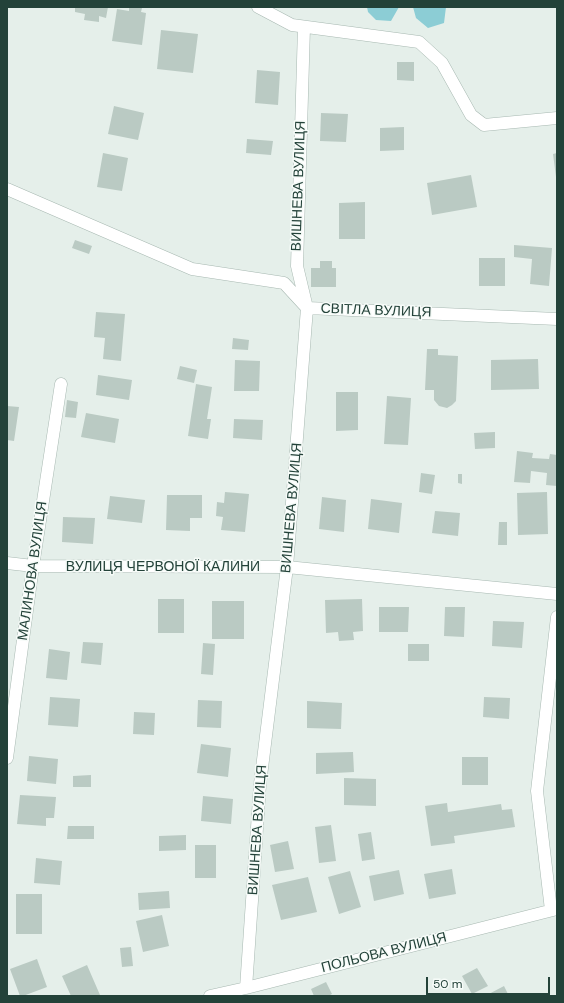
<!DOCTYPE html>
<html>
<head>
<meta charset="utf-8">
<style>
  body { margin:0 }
  #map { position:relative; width:564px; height:1003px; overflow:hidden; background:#e5efea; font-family:"DM Sans",sans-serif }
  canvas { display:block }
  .frame { position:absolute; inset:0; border:8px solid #234239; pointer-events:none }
  .scale { position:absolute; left:426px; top:977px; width:124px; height:18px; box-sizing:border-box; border:2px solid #234239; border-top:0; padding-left:5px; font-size:12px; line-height:14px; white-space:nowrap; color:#234239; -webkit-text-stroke:3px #f6fbf8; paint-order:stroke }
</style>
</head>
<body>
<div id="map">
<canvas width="564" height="1003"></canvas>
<div class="frame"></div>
<div class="scale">50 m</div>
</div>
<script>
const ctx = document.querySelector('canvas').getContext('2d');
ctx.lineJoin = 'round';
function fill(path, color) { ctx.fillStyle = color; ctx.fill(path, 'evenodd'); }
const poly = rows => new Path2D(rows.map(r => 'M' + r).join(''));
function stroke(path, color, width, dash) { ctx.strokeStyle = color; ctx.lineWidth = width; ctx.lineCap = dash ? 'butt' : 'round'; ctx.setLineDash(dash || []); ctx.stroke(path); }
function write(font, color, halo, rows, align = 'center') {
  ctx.font = font + ' "DM Sans",sans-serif'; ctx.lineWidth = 3; ctx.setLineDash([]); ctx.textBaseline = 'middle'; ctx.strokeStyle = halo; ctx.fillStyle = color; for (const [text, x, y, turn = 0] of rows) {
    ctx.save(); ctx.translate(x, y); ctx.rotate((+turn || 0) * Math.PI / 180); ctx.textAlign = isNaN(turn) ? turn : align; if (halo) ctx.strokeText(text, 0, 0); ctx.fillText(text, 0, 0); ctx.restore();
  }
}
fill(poly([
  [367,7,399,7,391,21,376,20,368,12],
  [413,7,446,7,444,23,428,28,416,18]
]), '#8ccdd5');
fill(poly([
  [75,7,108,7,106,18,99,16,99,22,84,20,85,14,75,12],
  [129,7,142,8,141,12,146,13,142,45,112,41,117,9,129,11],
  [161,30,198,34,193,73,157,69],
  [397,62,414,62,414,81,397,80],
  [257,70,280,72,278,105,255,103],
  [114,106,144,113,138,140,108,134],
  [321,113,348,114,346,142,320,141],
  [404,127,404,150,380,151,380,128],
  [247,139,273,141,271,155,246,153],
  [103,153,128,158,122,191,97,187],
  [557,153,557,177,556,177,553,154],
  [471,175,477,207,432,215,427,183],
  [365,202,365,239,339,239,339,203],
  [75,240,92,246,89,254,72,248],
  [514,245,552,248,549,286,530,284,532,259,514,257],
  [479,258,505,258,505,286,479,286],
  [320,261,332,261,332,268,336,268,336,287,311,287,311,268,320,268],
  [96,312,125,314,121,361,103,359,105,338,94,337],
  [233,338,249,340,248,350,232,349],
  [427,349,438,349,438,355,458,356,456,401,452,405,447,408,439,406,434,400,434,390,425,390],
  [538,359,539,389,491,390,491,360],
  [235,360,260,361,259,391,234,391],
  [180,366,197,370,194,383,177,379],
  [98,375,132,380,129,400,96,395],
  [196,384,212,387,207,419,211,419,208,439,188,436],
  [336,392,358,392,358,430,336,431],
  [387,396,411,398,408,445,384,444],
  [67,400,78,402,76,418,65,417],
  [7,406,19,407,14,441,7,440],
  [86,413,119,419,115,443,81,437],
  [234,419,263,420,262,440,233,438],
  [495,432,495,448,475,449,474,433],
  [517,451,533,453,532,458,549,459,550,454,557,455,557,486,546,485,547,473,531,471,530,483,514,482],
  [421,473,435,475,432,494,419,492],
  [458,474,462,474,462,484,458,483],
  [225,492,249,494,245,532,221,530,223,517,216,516,217,502,224,503],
  [547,492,548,534,518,535,517,493],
  [167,495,202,495,202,518,190,518,190,531,166,530],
  [110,496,145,500,142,523,107,519],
  [322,497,346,500,344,532,319,529],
  [371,499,402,503,399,533,368,529],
  [435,511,460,513,458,536,432,533],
  [63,517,95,518,93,544,62,542],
  [499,522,507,522,507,545,498,545],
  [158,599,184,599,184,633,158,633],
  [362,599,363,631,353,632,354,640,339,641,338,632,326,633,325,600],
  [212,601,244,601,244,639,212,639],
  [379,607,409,607,408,632,379,632],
  [445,607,465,607,464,637,444,636],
  [493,621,524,622,522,648,492,646],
  [83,642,103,643,101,665,81,663],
  [203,643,215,644,213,675,201,674],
  [408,644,429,644,429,661,408,661],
  [49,649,70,652,67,680,46,678],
  [50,697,80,699,78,727,48,725],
  [484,697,510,698,509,719,483,717],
  [198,700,222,701,221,728,197,727],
  [307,701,342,703,341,729,307,728],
  [134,712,155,713,154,735,133,734],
  [201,744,231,748,228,777,197,773],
  [353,752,354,772,316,774,316,753],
  [29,756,58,759,56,784,27,781],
  [462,757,488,757,488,785,462,785],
  [91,775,91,787,73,787,73,776],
  [344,778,376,779,376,806,344,805],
  [20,795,56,797,54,818,46,818,46,826,17,824],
  [203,796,233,799,231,824,201,821],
  [447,803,448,812,501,804,502,810,512,809,515,827,454,836,455,843,431,846,425,806],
  [331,825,336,861,319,863,315,827],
  [68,826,94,826,94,839,67,839],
  [371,832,375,859,362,861,358,834],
  [186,835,186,850,159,851,159,836],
  [288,841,294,869,275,872,270,845],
  [195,845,216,845,216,878,195,878],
  [36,858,62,861,60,885,34,883],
  [452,869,456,894,429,899,424,874],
  [399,870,404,894,374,901,369,876],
  [350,871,361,907,339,914,328,877],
  [308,877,317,912,281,920,272,885],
  [169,891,170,908,139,910,138,893],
  [16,894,42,894,42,934,16,934],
  [162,915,169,946,143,952,136,921],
  [131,947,133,966,122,967,120,948],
  [37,959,47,987,23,996,20,996,10,969],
  [87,965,100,995,98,996,71,996,62,976],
  [477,968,488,986,472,994,462,976],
  [326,982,332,994,328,996,314,996,311,989],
  [504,986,509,996,485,996]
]), '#bacac3');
const minor = poly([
  [258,7,292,25,419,42,442,63,471,115,484,125,557,118],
  [7,189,192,269,284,283,307,308,557,319],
  [7,563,33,566,287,567,557,594],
  [7,758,33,566,61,384],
  [551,910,537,791,557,617],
  [246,988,260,784,287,567,307,308,297,266,304,27],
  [210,996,246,988,557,909]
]);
stroke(minor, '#a7b8b1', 13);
stroke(minor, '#fff', 12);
write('14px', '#234239', '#f6fbf8', [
  ["ВИШНЕВА ВУЛИЦЯ",299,186,-88],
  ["СВІТЛА ВУЛИЦЯ",376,311,2],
  ["ВИШНЕВА ВУЛИЦЯ",292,508,-85],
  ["ВУЛИЦЯ ЧЕРВОНОЇ КАЛИНИ",163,567],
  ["МАЛИНОВА ВУЛИЦЯ",33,571,-82],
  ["ВИШНЕВА ВУЛИЦЯ",258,830,-86],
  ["ПОЛЬОВА ВУЛИЦЯ",384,953,-14]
]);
</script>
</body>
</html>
